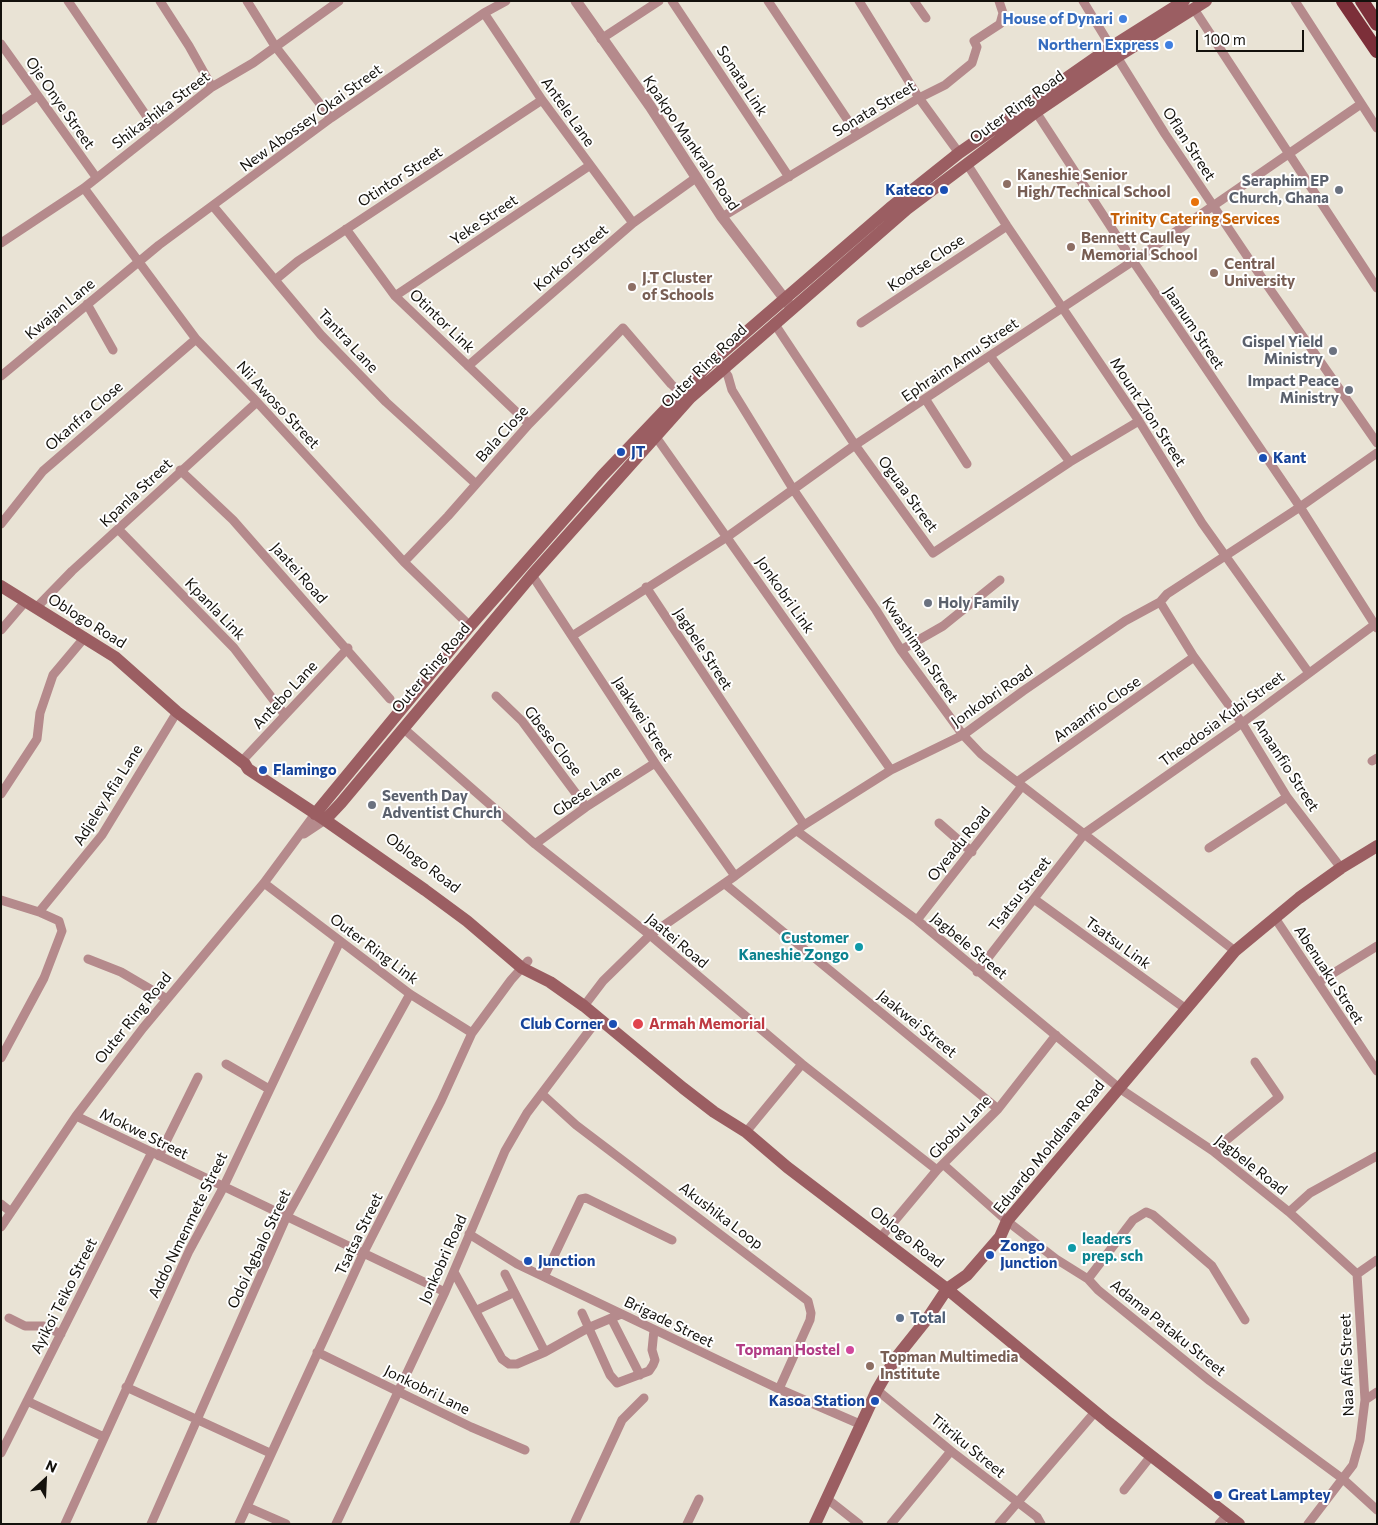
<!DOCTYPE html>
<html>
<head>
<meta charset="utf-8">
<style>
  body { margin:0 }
  #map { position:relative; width:1378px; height:1525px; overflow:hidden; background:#e9e3d5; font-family:Commissioner,sans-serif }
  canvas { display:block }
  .frame { position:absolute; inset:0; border:2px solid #13110c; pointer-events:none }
  .north { position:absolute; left:20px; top:1455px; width:50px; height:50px; -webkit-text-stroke:4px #fff; paint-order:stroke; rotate:25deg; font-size:14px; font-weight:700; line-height:20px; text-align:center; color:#13110c }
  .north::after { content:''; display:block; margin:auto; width:18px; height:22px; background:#13110c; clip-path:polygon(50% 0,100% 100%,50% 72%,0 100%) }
  .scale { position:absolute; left:1196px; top:30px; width:108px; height:22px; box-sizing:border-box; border:2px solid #13110c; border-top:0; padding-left:6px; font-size:15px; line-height:18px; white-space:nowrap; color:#13110c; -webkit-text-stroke:4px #fff; paint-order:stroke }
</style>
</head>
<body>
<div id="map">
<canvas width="1378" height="1525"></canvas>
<div class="frame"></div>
<div class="north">N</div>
<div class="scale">100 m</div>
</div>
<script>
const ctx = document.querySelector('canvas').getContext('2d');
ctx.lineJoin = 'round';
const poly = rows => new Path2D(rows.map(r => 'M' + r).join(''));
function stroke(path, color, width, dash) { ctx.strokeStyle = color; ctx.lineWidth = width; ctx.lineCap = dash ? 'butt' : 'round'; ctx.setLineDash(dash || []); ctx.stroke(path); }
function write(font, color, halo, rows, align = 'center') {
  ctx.font = font + ' Commissioner,sans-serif'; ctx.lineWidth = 4; ctx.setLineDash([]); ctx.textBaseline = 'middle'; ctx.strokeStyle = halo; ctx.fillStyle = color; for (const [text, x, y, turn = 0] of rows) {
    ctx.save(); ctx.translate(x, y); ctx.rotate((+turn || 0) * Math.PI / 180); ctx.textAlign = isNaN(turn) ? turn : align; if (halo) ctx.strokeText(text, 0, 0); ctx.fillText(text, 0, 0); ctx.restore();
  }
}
stroke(poly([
  [68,1,156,130],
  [160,1,189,46,212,87],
  [247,1,275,46,331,118],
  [672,1,789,177],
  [768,1,857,134],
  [859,1,919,98,959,153],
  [914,1,926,18],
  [1083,1,1111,47],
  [1295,1,1377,128],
  [1194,9,1377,288],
  [484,13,542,100,633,223],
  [601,39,659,1],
  [1,44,96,177],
  [1117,57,1165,134,1251,262,1377,443],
  [1036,112,1133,261,1300,507,1377,628],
  [1,121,37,96],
  [967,164,1007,226,1139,421,1202,523,1309,673],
  [84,188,196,339,257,402,404,562,470,626],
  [213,206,321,335,386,402,476,484],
  [722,217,919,98,945,85,972,63,977,47,974,41,1000,24,1003,13,999,1],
  [346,229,395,296,529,424],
  [1,243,84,188,212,87,253,63,339,1],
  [275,280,298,261,542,100],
  [395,296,589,166],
  [87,304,113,350],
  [774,323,855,445,933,553,1070,462,1139,421],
  [861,323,1007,226],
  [990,356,1070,462],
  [720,364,728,376,732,390,793,489,876,610,901,650,963,735,981,754,1235,951],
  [468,366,633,223,697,177],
  [1,376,159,245,331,118,484,13,506,1],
  [926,400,967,464],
  [656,437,891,770],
  [180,470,233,520,390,699],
  [1,524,43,471,196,339],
  [119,530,234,648,285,715],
  [404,562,448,516,529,424,623,328,671,384,681,393],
  [532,575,655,763,735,876],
  [646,587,804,825],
  [1160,602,1194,657,1242,723,1287,797,1341,868],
  [36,608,72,571,257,402],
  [1,630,25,602],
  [572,636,727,537,855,445,1133,261,1361,104],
  [901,650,943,626,1000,580],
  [496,696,522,721,586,807],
  [403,728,535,844,650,935,802,1064,937,1170],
  [242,761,348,648],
  [1372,761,1377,758],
  [1017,782,1194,657],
  [1,794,37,739,40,713,53,675,85,637],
  [939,823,972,852],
  [797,831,917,920,1119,1088,1213,1151,1289,1212,1357,1274],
  [304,834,325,820],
  [535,844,586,807,655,763],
  [1209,848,1287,797],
  [264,883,410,994,472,1033],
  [725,884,998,1109],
  [1034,899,1186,1009],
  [1,900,39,912,59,921,62,931,44,978,1,1058],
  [39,912,102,835,177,712],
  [1275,918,1377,1071],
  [917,920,1022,786],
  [88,959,121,972,167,999],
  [977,972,1085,833,1242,723,1374,625],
  [1319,982,1377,946],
  [584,1006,603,981,650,935,735,876,804,825,891,770,963,735,1023,691,1125,621,1160,602,1167,594,1300,507,1377,453],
  [226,1064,269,1089],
  [542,1094,576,1125,808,1301,811,1313,810,1320,779,1389],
  [76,1116,445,1292],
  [746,1132,802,1064],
  [1213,1151,1279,1097,1255,1062],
  [159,1156,198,1077],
  [944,1165,1007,1221,1056,1259,1088,1279,1098,1290,1210,1381,1343,1479,1377,1510],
  [1,1204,11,1212],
  [1289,1212,1310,1193,1377,1156],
  [1,1227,76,1116,143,1028,264,883,315,814],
  [469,1234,517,1264,779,1389,862,1425],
  [881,1237,937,1170,998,1109,1056,1035],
  [454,1272,502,1359,509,1364,517,1364,545,1352,588,1328,621,1314],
  [505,1274,545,1352],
  [1357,1274,1377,1260],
  [544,1277,581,1199,586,1198,672,1240],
  [1088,1279,1133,1220,1146,1212,1153,1215,1212,1266,1245,1320],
  [477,1310,513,1293],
  [582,1313,610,1375,617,1383,649,1371,653,1365,655,1360,652,1350,654,1330],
  [9,1318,25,1326,44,1326,61,1334],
  [611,1318,640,1375],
  [317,1352,471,1427,525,1450],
  [126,1387,270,1453],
  [877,1390,951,1451,1037,1517,1041,1524],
  [1365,1400,1377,1392],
  [27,1401,104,1437],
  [1,1453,152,1152],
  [1124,1490,1151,1456],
  [826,1498,859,1524],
  [247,1507,286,1524],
  [65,1524,189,1251,223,1188,340,941],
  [151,1524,286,1218,410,994],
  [239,1524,363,1254,441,1101,472,1033,511,980,528,961],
  [336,1524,445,1292,505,1151,527,1113,598,1019],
  [574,1524,622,1420,644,1398],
  [687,1524,699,1499],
  [891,1524,951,1451],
  [999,1524,1095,1412],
  [1219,1524,1227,1515],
  [1308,1524,1353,1465,1360,1440,1365,1400,1357,1274]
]), '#b58a8c', 9);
stroke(poly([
  [576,1,650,106,722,217,790,306]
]), '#b58a8c', 11);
stroke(poly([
  [1,586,115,657,177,712,245,764,248,769,325,820,425,890,467,921,522,968,550,982,584,1006,683,1088,714,1112,746,1132,787,1167,947,1289,1109,1423,1239,1524],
  [315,814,470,626,602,476,708,365,890,208,959,153,1111,47,1184,1],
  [325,820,341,803,532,575,690,398,907,209,1036,112,1117,57,1206,1],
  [815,1524,877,1390,895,1359,927,1319,947,1289,967,1275,1000,1237,1007,1221,1235,951,1299,898,1341,868,1377,846]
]), '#9b5e62', 12);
stroke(poly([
  [1343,1,1377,51],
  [1362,1,1377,24]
]), '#7c2f39', 14);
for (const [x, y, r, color] of [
  [1123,19,5,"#3f7fe0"],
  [1169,45,5,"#3f7fe0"],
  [1007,184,5,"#8d6e63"],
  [944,190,5,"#1a4fb4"],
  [1339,190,5,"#6b7280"],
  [1195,202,5,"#e8710a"],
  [1071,247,5,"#8d6e63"],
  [1214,273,5,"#8d6e63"],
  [632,287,5,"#8d6e63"],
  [1333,351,5,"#6b7280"],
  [1349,390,5,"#6b7280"],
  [621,452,5,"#1a4fb4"],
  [1263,458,5,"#1a4fb4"],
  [928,603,5,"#6b7280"],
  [263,770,5,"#1a4fb4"],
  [372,805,5,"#6b7280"],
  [859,947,5,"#0f9aa8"],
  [613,1024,5,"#1a4fb4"],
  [638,1024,6,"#e0444e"],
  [1072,1248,5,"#0f9aa8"],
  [990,1255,5,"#1a4fb4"],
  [528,1261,5,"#1a4fb4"],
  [900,1318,5,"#5c6f8a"],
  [850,1350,5,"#d1479c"],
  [870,1366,5,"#8d6e63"],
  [875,1401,5,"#1a4fb4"],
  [1218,1495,5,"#1a4fb4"]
]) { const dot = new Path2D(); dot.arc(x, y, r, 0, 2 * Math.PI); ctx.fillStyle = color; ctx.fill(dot); stroke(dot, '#fff', 2); }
write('bold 15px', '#366cbe', '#fff', [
  ["House of Dynari",1113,19],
  ["Northern Express",1159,45]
], 'right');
write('15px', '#13110c', '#fff', [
  ["Sonata Link",742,81,57],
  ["Oje Onye Street",60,103,55],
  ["Outer Ring Road",1017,107,-36],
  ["Sonata Street",874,109,-31],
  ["Shikashika Street",161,110,-37],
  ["Antele Lane",568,112,55],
  ["New Abossey Okai Street",311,118,-36],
  ["Kpakpo Mankralo Road",691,143,56],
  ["Oflan Street",1189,144,57],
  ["Otintor Street",400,177,-33],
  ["Yeke Street",484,220,-34],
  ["Korkor Street",571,258,-41],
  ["Kootse Close",926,263,-34],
  ["Kwajan Lane",60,309,-40],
  ["Otintor Link",442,321,44],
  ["Jaanum Street",1194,328,56],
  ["Tantra Lane",348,341,47],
  ["Ephraim Amu Street",960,360,-34],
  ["Outer Ring Road",704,366,-44],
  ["Nii Awoso Street",278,405,47],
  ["Mount Zion Street",1148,412,57],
  ["Okanfra Close",84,416,-41],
  ["Bala Close",502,434,-48],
  ["Kpanla Street",136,493,-43],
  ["Oguaa Street",908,494,54],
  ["Jaatei Road",299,573,48],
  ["Jonkobri Link",785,595,55],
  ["Kpanla Link",215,609,46],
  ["Oblogo Road",87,621,32],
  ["Jagbele Street",703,649,57],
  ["Kwashiman Street",920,650,56],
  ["Outer Ring Road",431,668,-50],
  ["Antebo Lane",285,695,-47],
  ["Jonkobri Road",992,696,-35],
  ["Anaanfio Close",1097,709,-35],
  ["Jaakwei Street",643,719,57],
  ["Theodosia Kubi Street",1222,719,-36],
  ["Gbese Close",553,741,52],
  ["Anaanfio Street",1286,765,57],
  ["Gbese Lane",587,791,-34],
  ["Adjeley Afia Lane",108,795,-58],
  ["Oyeadu Road",959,844,-51],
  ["Oblogo Road",423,863,37],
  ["Tsatsu Street",1020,894,-52],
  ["Jaatei Road",677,941,40],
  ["Tsatsu Link",1118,943,36],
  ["Jagbele Street",969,946,40],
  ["Outer Ring Link",374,949,37],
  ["Abenuaku Street",1329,975,57],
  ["Outer Ring Road",133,1018,-51],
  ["Jaakwei Street",917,1024,39],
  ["Gbobu Lane",960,1127,-46],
  ["Mokwe Street",144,1134,26],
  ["Eduardo Mohdlana Road",1049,1147,-51],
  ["Jagbele Road",1251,1165,38],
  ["Akushika Loop",721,1216,37],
  ["Addo Nmenmete Street",188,1225,-64],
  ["Tsatsa Street",359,1234,-64],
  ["Oblogo Road",907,1237,38],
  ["Odoi Agbalo Street",259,1249,-65],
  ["Jonkobri Road",443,1259,-66],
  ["Ayikoi Teiko Street",64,1296,-63],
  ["Brigade Street",669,1322,26],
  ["Adama Pataku Street",1168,1328,39],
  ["Naa Afie Street",1347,1365,-92],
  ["Jonkobri Lane",427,1390,26],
  ["Titriku Street",968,1446,39]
]);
write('bold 15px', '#785e54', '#fff', [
  ["Kaneshie Senior",1017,175],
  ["High/Technical School",1017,192],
  ["Bennett Caulley",1081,238],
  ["Memorial School",1081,255],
  ["Central",1224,264],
  ["University",1224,281],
  ["J.T Cluster",642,278],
  ["of Schools",642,295],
  ["Topman Multimedia",880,1357],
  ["Institute",880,1374]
], 'left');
write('bold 15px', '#5b616d', '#fff', [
  ["Seraphim EP",1329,181],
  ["Church, Ghana",1329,198],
  ["Gispel Yield",1323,342],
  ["Ministry",1323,359],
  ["Impact Peace",1339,381],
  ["Ministry",1339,398],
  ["Holy Family",938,603,"left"],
  ["Seventh Day",382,796,"left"],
  ["Adventist Church",382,813,"left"]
], 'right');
write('bold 15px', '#164399', '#fff', [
  ["Kateco",934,190,"right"],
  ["JT",631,452],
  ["Kant",1273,458],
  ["Flamingo",273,770],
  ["Club Corner",603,1024,"right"],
  ["Zongo",1000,1246],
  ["Junction",1000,1263],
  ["Junction",538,1261],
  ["Kasoa Station",865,1401,"right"],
  ["Great Lamptey",1228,1495]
], 'left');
write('bold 15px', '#c56008', '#fff', [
  ["Trinity Catering Services",1195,219]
]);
write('bold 15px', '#0d838f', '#fff', [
  ["Customer",849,938],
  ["Kaneshie Zongo",849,955],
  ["leaders",1082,1239,"left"],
  ["prep. sch",1082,1256,"left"]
], 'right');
write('bold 15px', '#be3a42', '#fff', [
  ["Armah Memorial",649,1024]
], 'left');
write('bold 15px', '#4e5e75', '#fff', [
  ["Total",910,1318]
], 'left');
write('bold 15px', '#b23c85', '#fff', [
  ["Topman Hostel",840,1350]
], 'right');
</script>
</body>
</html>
